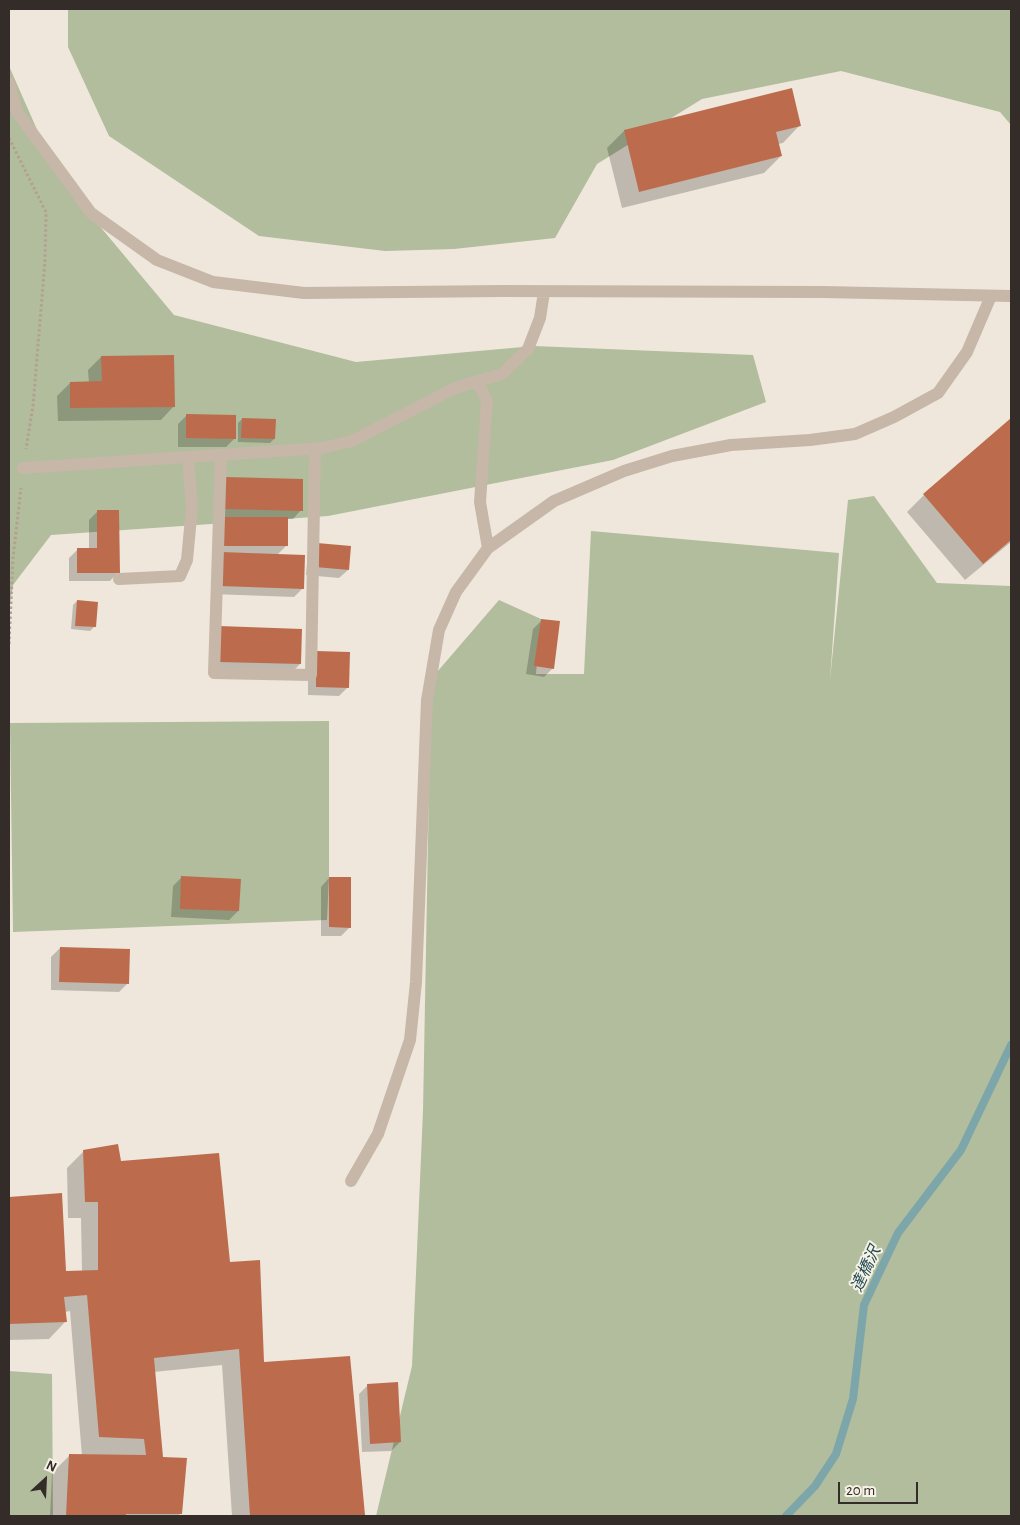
<!DOCTYPE html>
<html>
<head>
<meta charset="utf-8">
<style>
  body { margin:0 }
  #map { position:relative; width:1020px; height:1525px; overflow:hidden; background:#efe7db; font-family:"Alegreya Sans",sans-serif }
  canvas { display:block }
  .frame { position:absolute; inset:0; border:10px solid #342c28; pointer-events:none }
  .north { position:absolute; left:20px; top:1455px; width:50px; height:50px; -webkit-text-stroke:4px #f7f1e7; paint-order:stroke; rotate:25deg; font-size:14px; font-weight:700; line-height:20px; text-align:center; color:#342c28 }
  .north::after { content:''; display:block; margin:auto; width:18px; height:22px; background:#342c28; clip-path:polygon(50% 0,100% 100%,50% 72%,0 100%) }
  .scale { position:absolute; left:838px; top:1482px; width:80px; height:22px; box-sizing:border-box; border:2px solid #342c28; border-top:0; padding-left:6px; font-size:15px; line-height:18px; white-space:nowrap; color:#342c28; -webkit-text-stroke:4px #f7f1e7; paint-order:stroke }
</style>
</head>
<body>
<div id="map">
<canvas width="1020" height="1525"></canvas>
<div class="frame"></div>
<div class="north">N</div>
<div class="scale">20 m</div>
</div>
<script>
const ctx = document.querySelector('canvas').getContext('2d');
ctx.lineJoin = 'round';
function fill(path, color) { ctx.fillStyle = color; ctx.fill(path, 'evenodd'); }
const poly = rows => new Path2D(rows.map(r => 'M' + r).join(''));
function stroke(path, color, width, dash) { ctx.strokeStyle = color; ctx.lineWidth = width; ctx.lineCap = dash ? 'butt' : 'round'; ctx.setLineDash(dash || []); ctx.stroke(path); }
function write(font, color, halo, rows, align = 'center') {
  ctx.font = font + ' "Alegreya Sans","Noto Sans JP",sans-serif'; ctx.lineWidth = 4; ctx.setLineDash([]); ctx.textBaseline = 'middle'; ctx.strokeStyle = halo; ctx.fillStyle = color; for (const [text, x, y, turn = 0] of rows) {
    ctx.save(); ctx.translate(x, y); ctx.rotate((+turn || 0) * Math.PI / 180); ctx.textAlign = isNaN(turn) ? turn : align; if (halo) ctx.strokeText(text, 0, 0); ctx.fillText(text, 0, 0); ctx.restore();
  }
}
fill(poly([
  [68,9,1011,9,1011,125,1000,112,841,71,702,99,597,164,555,238,454,249,385,251,259,236,109,136,68,47],
  [9,66,57,175,174,315,356,362,534,346,753,355,766,402,613,460,328,516,51,535,13,585,9,611],
  [874,496,937,583,1011,586,1011,1516,376,1516,412,1366,423,1111,431,679,499,600,541,619,536,674,584,674,591,531,839,553,830,680,848,500],
  [329,721,329,877,327,920,13,932,10,723],
  [9,1371,52,1374,53,1516,9,1516]
]), '#b1bd9c');
fill(poly([
  [800,125,783,143,778,144,781,156,764,173,622,208,607,148,624,131],
  [101,357,174,406,161,420,58,421,57,396,70,383,89,383,88,370],
  [187,415,235,438,226,447,178,447,178,424],
  [242,419,274,439,270,443,238,442,238,423],
  [1011,420,1011,542,965,580,907,512,924,495],
  [216,487,301,510,293,519,287,519,287,545,277,555,303,588,294,597,212,594],
  [97,512,118,572,110,581,69,581,69,558,78,549,89,549,89,520],
  [308,553,348,570,339,578,306,575],
  [77,601,95,626,90,631,71,629,73,605],
  [542,620,553,668,544,677,526,674,533,629],
  [211,636,300,664,291,673,210,670],
  [308,661,348,687,339,696,308,695],
  [181,878,238,911,229,920,171,917,173,886],
  [329,878,350,927,341,936,321,936,321,887],
  [60,948,128,983,119,992,51,990,51,957],
  [84,1151,120,1162,228,1263,262,1363,363,1515,362,1516,232,1516,222,1365,154,1372,162,1458,181,1513,178,1516,50,1516,52,1473,69,1456,82,1456,70,1311,65,1312,66,1321,49,1339,9,1340,9,1198,61,1194,65,1272,82,1272,81,1218,68,1218,67,1168],
  [368,1385,400,1442,391,1451,362,1452,359,1394]
]), '#0003');
stroke(poly([
  [786,1516,815,1486,836,1454,853,1399,864,1305,898,1233,961,1150,1011,1045]
]), '#7ca6aa', 8);
fill(poly([
  [792,88,801,126,776,132,782,156,639,192,624,130],
  [174,355,175,407,70,408,70,382,102,381,101,356],
  [186,414,236,415,236,439,186,438],
  [242,418,276,419,275,439,241,438],
  [1011,418,1011,540,983,564,923,494],
  [225,477,303,479,303,511,224,509],
  [97,510,119,510,120,573,77,573,77,548,97,548],
  [224,517,288,517,288,546,224,546],
  [317,543,351,546,349,570,315,567],
  [221,552,305,555,304,589,220,586],
  [77,600,98,602,96,627,75,626],
  [541,619,560,621,554,669,534,666],
  [219,626,302,629,301,664,218,662],
  [316,651,350,652,349,688,316,687],
  [181,876,241,879,239,911,180,909],
  [329,877,351,877,351,928,329,927],
  [60,947,130,949,129,984,59,982],
  [118,1144,121,1161,219,1153,230,1262,260,1260,264,1362,350,1356,365,1515,250,1516,239,1349,154,1358,163,1457,187,1458,182,1514,126,1514,126,1516,66,1516,69,1454,146,1455,144,1439,99,1437,87,1295,64,1297,67,1322,9,1324,9,1197,62,1193,66,1271,98,1270,98,1202,85,1202,83,1150],
  [398,1382,401,1442,370,1444,367,1384]
]), '#bc6c4c');
stroke(poly([
  [9,138,46,212,45,261,33,406,26,449],
  [9,644,13,558,21,488]
]), '#b2a192', 3, [2.5, 2.5]);
stroke(poly([
  [9,83,17,112,91,213,157,260,213,282,304,293,502,291,823,292,1011,296],
  [477,381,487,401,480,502,488,548],
  [221,455,214,673,311,675,315,448],
  [23,468,322,448,352,441,455,388,502,374,528,349,540,318,544,292],
  [119,579,180,576,187,560,192,507,188,457],
  [351,1181,378,1134,410,1040,416,982,427,700,439,630,456,592,488,548,554,501,624,471,672,456,731,445,810,440,855,434,894,417,938,393,967,352,991,296]
]), '#c6b7a8', 12);
write('italic 16px', '#214c52', '#f7f1e7', [
  ["達橋沢",866,1269,-65]
]);
</script>
</body>
</html>
